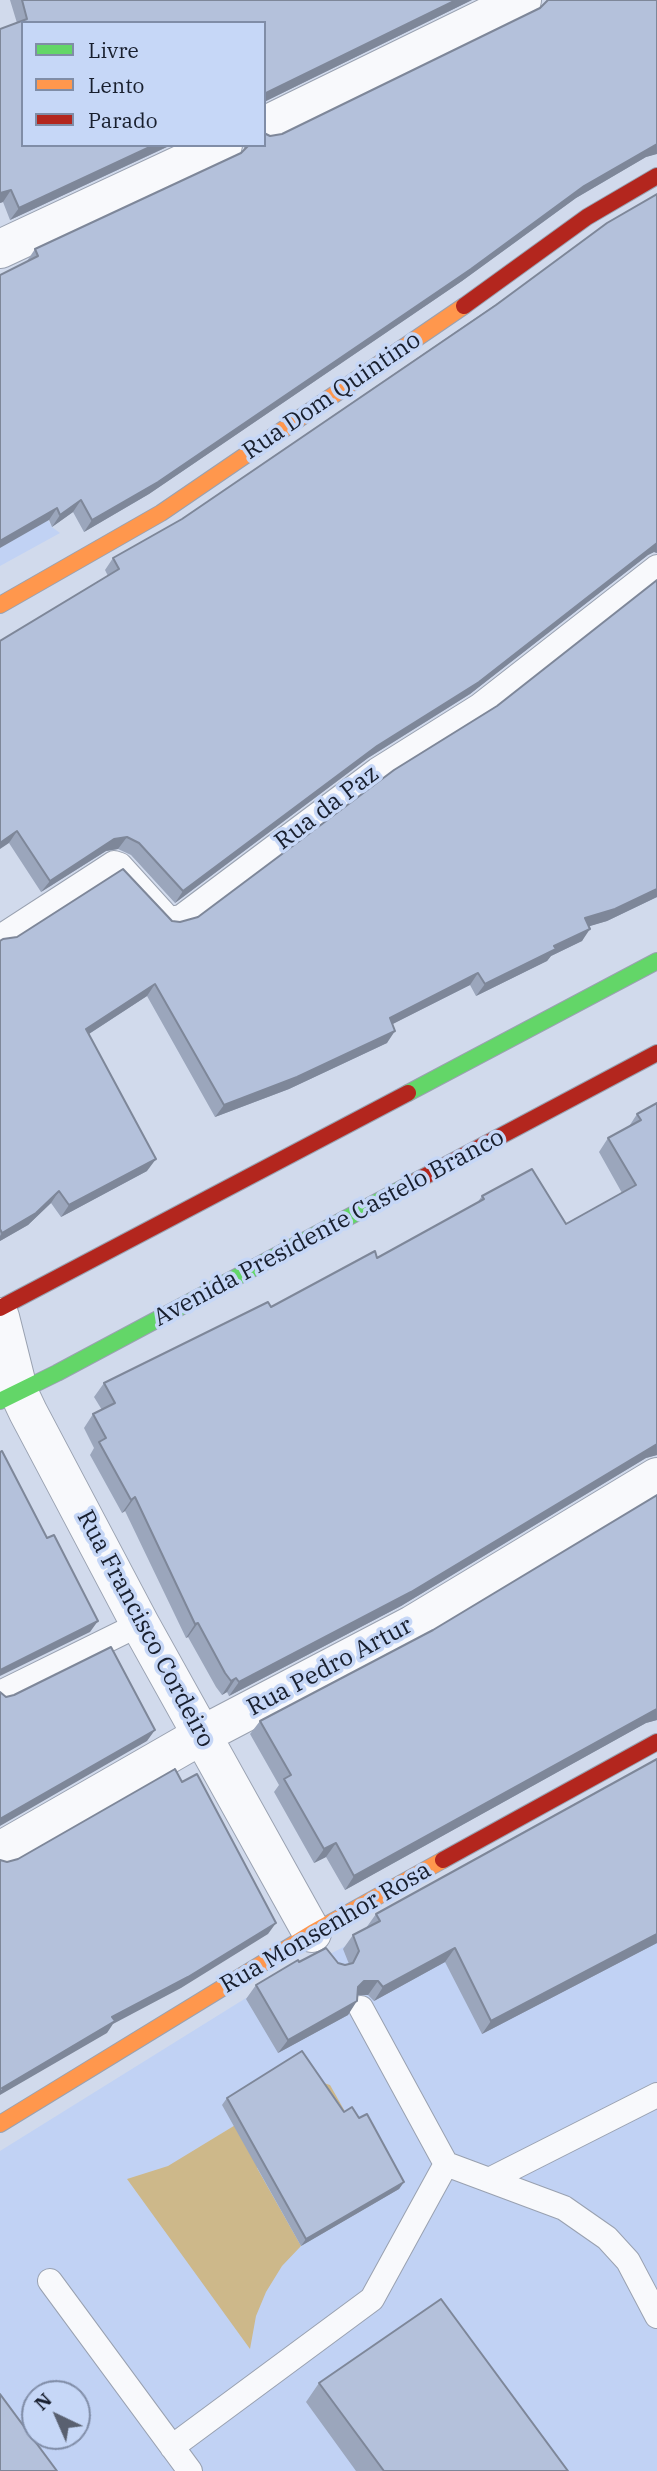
<!DOCTYPE html>
<html>
<head>
<meta charset="utf-8">
<style>
  body { margin:0 }
  #map { position:relative; width:657px; height:2471px; overflow:hidden; background:#d1daec; font-family:"IBM Plex Serif",serif }
  canvas { display:block }
  .legend { position:absolute; left:21px; top:21px; width:245px; height:126px; box-sizing:border-box; background:#c6d7f7; border:2px solid #808da7; margin:0; padding:9px 12px; list-style:none; font-size:21px; color:#181f2e }
  .legend li { display:flex; align-items:center; gap:14px; height:35px }
  .legend b { width:35px; border:2px solid #808da7 }
  .north { position:absolute; left:21px; top:2380px; width:70px; height:70px; box-sizing:border-box; background:#c6d7f7; border:2px solid #808da7; border-radius:50%; rotate:316deg; font-size:19px; font-weight:700; line-height:28px; text-align:center; color:#181f2e }
  .north::after { content:''; display:block; margin:auto; width:24px; height:32px; background:#596070; clip-path:polygon(50% 0,100% 100%,50% 72%,0 100%) }
</style>
</head>
<body>
<div id="map">
<canvas width="657" height="2471"></canvas>
<ul class="legend">
<li><b style="height:9px;background:#63d668"></b>Livre</li>
<li><b style="height:9px;background:#ff974d"></b>Lento</li>
<li><b style="height:9px;background:#b3261e"></b>Parado</li>
</ul>
<div class="north">N</div>
</div>
<script>
const ctx = document.querySelector('canvas').getContext('2d');
ctx.lineJoin = 'round';
function fill(path, color) { ctx.fillStyle = color; ctx.fill(path, 'evenodd'); }
const poly = rows => new Path2D(rows.map(r => 'M' + r).join(''));
function stroke(path, color, width, dash) { ctx.strokeStyle = color; ctx.lineWidth = width; ctx.lineCap = dash ? 'butt' : 'round'; ctx.setLineDash(dash || []); ctx.stroke(path); }
function write(font, color, halo, rows, align = 'center') {
  ctx.font = font + ' "IBM Plex Serif",serif'; ctx.lineWidth = 7; ctx.setLineDash([]); ctx.textBaseline = 'middle'; ctx.strokeStyle = halo; ctx.fillStyle = color; for (const [text, x, y, turn = 0] of rows) {
    ctx.save(); ctx.translate(x, y); ctx.rotate((+turn || 0) * Math.PI / 180); ctx.textAlign = isNaN(turn) ? turn : align; if (halo) ctx.strokeText(text, 0, 0); ctx.fillText(text, 0, 0); ctx.restore();
  }
}
fill(poly([
  [0,433,52,527,60,533,0,566],
  [657,1783,657,2471,0,2471,0,2151,246,1998],
  [35,2394,77,2394,77,2436,35,2436]
]), '#c1d2f4');
fill(poly([
  [311,2079,330,2085,347,2115,257,2168,301,2246,282,2266,266,2292,256,2316,250,2349,127,2179,168,2166]
]), '#cdb88a');
const lane = poly([
  [0,937,114,863,120,865,169,919,181,917,377,770,479,706,657,567],
  [0,1693,140,1624],
  [361,2008,446,2164,564,2208,607,2238,628,2261,657,2316],
  [489,2180,657,2095],
  [50,2281,190,2471],
  [172,2447,372,2299,446,2164]
]);
const street = poly([
  [264,126,522,0],
  [0,249,223,145],
  [0,1317,19,1393,28,1412,140,1624,312,1933],
  [0,1851,202,1735,412,1625,657,1477]
]);
const fast = poly([
  [408,1093,657,961],
  [0,1401,57,1373,416,1181]
]);
const slow = poly([
  [0,605,161,513,464,306],
  [0,2124,312,1933,443,1860]
]);
const jam = poly([
  [464,306,587,217,657,176],
  [416,1181,657,1053],
  [0,1308,408,1093],
  [443,1860,657,1742]
]);
stroke(lane, '#99a1b0', 26);
stroke(street, '#99a1b0', 40);
stroke(fast, '#99a1b0', 18);
stroke(slow, '#99a1b0', 18);
stroke(jam, '#99a1b0', 18);
stroke(lane, '#f8f9fc', 24);
stroke(street, '#f8f9fc', 38);
stroke(fast, '#63d668', 16);
stroke(slow, '#ff974d', 16);
stroke(jam, '#b3261e', 16);
fill(poly([
  [10,0,472,0,264,102,10,220,3,202,0,203,0,29,17,23],
  [547,0,657,0,656,154,646,157,576,198,462,281,149,494,84,532,73,512,52,527,49,520,27,261,35,249,241,153,244,150,244,145,264,145,270,136,282,134,540,8],
  [657,194,657,553,654,552,648,555,470,694,368,758,175,903,131,855,118,849,106,851,41,892,9,843,108,576,105,570,113,558,182,519],
  [657,580,657,897,607,921,589,926,582,941,551,956,547,961,476,996,470,985,392,1024,387,1043,289,1089,215,1117,147,996,89,1034,147,1171,61,1217,51,1203,28,1225,0,1241,0,941,172,921,180,922,198,917,497,706],
  [657,1103,657,1455,646,1458,401,1606,229,1696,227,1692,222,1695,216,1687,188,1637,186,1638,125,1511,122,1513,90,1455,94,1448,84,1428,93,1414,102,1410,94,1397,104,1383,377,1258,477,1203,482,1196,566,1224,622,1193,599,1152,608,1138,628,1128,637,1114],
  [433,1630,657,1720,646,1723,345,1890,326,1857,314,1863,274,1792,279,1785,250,1734,260,1721],
  [376,1914,657,1943,482,2034,445,1962,374,2001,368,1995,358,1995,348,2015,278,2053,246,1999,256,1985,299,1962,338,1963,345,1965,349,1964,343,1949,353,1935,366,1928],
  [227,2098,344,2112,404,2182,399,2189,301,2246,222,2105],
  [319,2383,568,2471,356,2471,306,2402]
]), '#9ba6bc');
fill(poly([
  [456,0,472,0,264,102,264,94],
  [657,144,657,154,646,157,576,198,462,281,149,494,84,532,92,520,584,186],
  [154,145,171,145,10,220,19,208],
  [11,190,3,202,0,203,0,193],
  [81,500,73,512,52,527,60,515],
  [57,508,49,520,0,548,0,541],
  [657,543,657,553,654,552,648,555,470,694,368,758,175,903,183,891,377,746],
  [17,831,9,843,0,849,0,843],
  [127,837,118,849,106,851,41,892,50,881,114,839],
  [657,889,657,897,607,921,577,930,585,918],
  [590,929,582,941,551,956,547,961,476,996,485,984,554,946],
  [478,973,470,985,381,1030,390,1018],
  [155,984,147,996,78,1041,86,1029],
  [395,1031,387,1043,289,1089,215,1117,224,1105],
  [156,1159,147,1171,61,1217,69,1205],
  [59,1191,51,1203,28,1225,0,1241,0,1236,2,1233],
  [657,1444,657,1455,646,1458,401,1606,229,1696,239,1682],
  [135,1497,125,1511,122,1513,131,1500],
  [98,1621,90,1632,0,1676,0,1670],
  [198,1623,188,1637,186,1638,195,1624],
  [236,1678,227,1692,222,1695,231,1681],
  [657,1709,657,1720,646,1723,345,1890,354,1876],
  [155,1730,147,1741,0,1826,0,1819],
  [336,1843,326,1857,314,1863,324,1849],
  [276,1923,268,1934,181,1988,113,2024,107,2033,0,2095,0,2090,2,2088,112,2017],
  [657,1934,657,1943,482,2034,491,2021],
  [455,1948,445,1962,374,2001,383,1987],
  [364,1981,378,1981,368,1995,355,1995,358,1987],
  [357,2001,348,2015,278,2053,288,2040],
  [404,2182,399,2189,301,2246,306,2239]
]), '#7e8799');
const building = poly([
  [22,0,456,0,264,94,264,23,23,23,23,145,154,145,19,208,11,190,0,193,0,29,27,19,22,0],
  [548,0,657,0,657,144,584,186,471,269,158,482,92,520,81,500,60,515,57,508,0,541,0,275,38,256,35,249,241,153,249,145,264,145,264,133,270,136,282,134,540,8,548,0],
  [657,194,657,543,479,682,377,746,183,891,139,843,127,837,114,839,50,881,17,831,0,843,0,641,119,569,113,558,182,519,496,305,607,223,657,194],
  [657,580,657,889,615,909,585,918,590,929,554,946,556,949,485,984,478,973,390,1018,395,1031,297,1077,224,1105,155,984,86,1029,156,1159,69,1205,59,1191,36,1213,2,1233,0,1229,0,941,3,939,17,937,123,869,172,921,180,922,198,917,394,770,497,706,657,580],
  [657,1103,657,1444,411,1592,239,1682,236,1678,231,1681,225,1673,198,1623,195,1624,135,1497,131,1500,99,1442,106,1438,93,1414,115,1403,104,1383,268,1302,271,1307,375,1251,377,1258,484,1199,482,1196,532,1169,566,1224,636,1185,608,1138,641,1120,637,1114,657,1103],
  [2,1451,47,1538,54,1535,98,1621,0,1670,0,1452,2,1451],
  [657,1495,657,1709,354,1876,336,1843,324,1849,284,1779,291,1775,260,1721,433,1630,657,1495],
  [111,1647,155,1730,0,1819,0,1692,6,1697,14,1695,111,1647],
  [657,1759,657,1934,491,2021,455,1948,383,1987,378,1981,364,1981,358,1987,357,2001,288,2040,256,1985,298,1960,299,1962,326,1948,338,1963,345,1965,353,1963,359,1951,353,1935,380,1921,376,1914,657,1759],
  [175,1769,182,1782,197,1774,276,1923,188,1977,112,2017,115,2021,2,2088,3,2090,0,2092,0,1860,7,1862,18,1859,175,1769],
  [302,2051,344,2112,352,2107,359,2118,367,2114,404,2182,306,2239,227,2098,302,2051],
  [441,2299,568,2471,384,2471,319,2383,441,2299],
  [0,2394,57,2471,0,2471,0,2394]
]);
fill(building, '#b4c1db');
stroke(building, '#7e8799', 2);
write('24px', '#181f2e', '#c6d7f7', [
  ["Rua Dom Quintino",332,396,-34],
  ["Rua da Paz",327,808,-37],
  ["Avenida Presidente Castelo Branco",329,1228,-28],
  ["Rua Francisco Cordeiro",145,1629,62],
  ["Rua Pedro Artur",330,1667,-28],
  ["Rua Monsenhor Rosa",326,1928,-30]
]);
</script>
</body>
</html>
